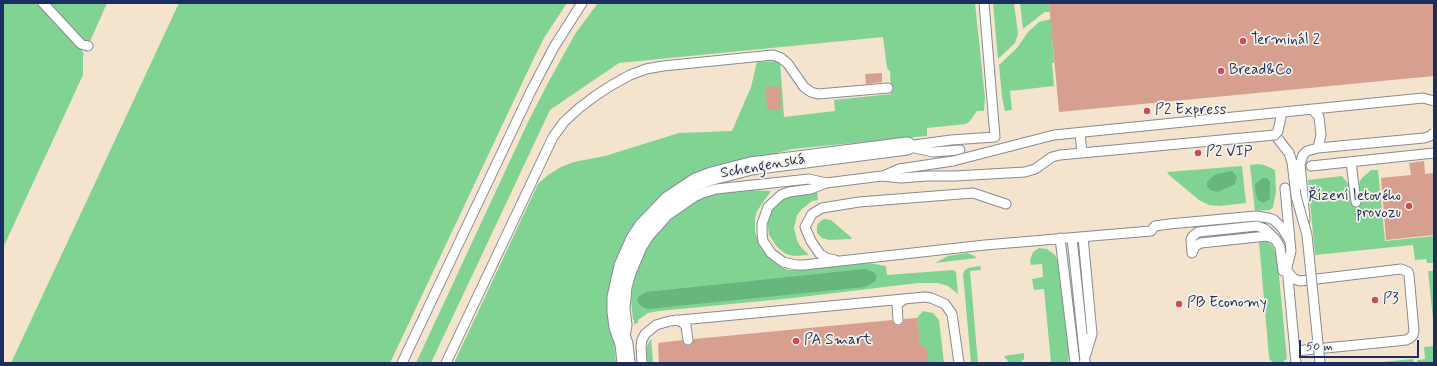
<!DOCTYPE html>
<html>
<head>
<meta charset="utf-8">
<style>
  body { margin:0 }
  #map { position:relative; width:1437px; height:366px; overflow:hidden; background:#f5e4cd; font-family:Mynerve,sans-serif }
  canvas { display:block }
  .frame { position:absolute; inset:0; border:4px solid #1b2f5e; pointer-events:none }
  .scale { position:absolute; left:1299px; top:340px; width:120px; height:18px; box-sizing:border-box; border:2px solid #1b2f5e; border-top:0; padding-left:5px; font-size:12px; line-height:14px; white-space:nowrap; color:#1b2f5e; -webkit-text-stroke:3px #f7f3e8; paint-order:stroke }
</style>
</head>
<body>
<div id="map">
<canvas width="1437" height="366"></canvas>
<div class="frame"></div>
<div class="scale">50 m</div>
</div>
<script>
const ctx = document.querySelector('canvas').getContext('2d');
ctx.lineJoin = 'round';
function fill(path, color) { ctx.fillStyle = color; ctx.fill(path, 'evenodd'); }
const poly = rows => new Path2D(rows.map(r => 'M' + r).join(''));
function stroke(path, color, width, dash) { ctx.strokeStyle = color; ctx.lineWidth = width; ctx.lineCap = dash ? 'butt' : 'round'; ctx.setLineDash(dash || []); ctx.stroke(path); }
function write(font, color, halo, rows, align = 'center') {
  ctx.font = font + ' Mynerve,sans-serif'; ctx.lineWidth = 3.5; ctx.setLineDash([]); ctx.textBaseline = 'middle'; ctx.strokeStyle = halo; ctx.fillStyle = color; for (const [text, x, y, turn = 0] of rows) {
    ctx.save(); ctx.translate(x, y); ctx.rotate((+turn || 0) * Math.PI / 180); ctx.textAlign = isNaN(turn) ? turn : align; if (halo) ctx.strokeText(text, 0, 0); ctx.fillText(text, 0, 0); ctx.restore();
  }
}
fill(poly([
  [3,3,37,3,80,47,84,54,90,43,85,42,49,3,107,3,88,46,83,56,83,75,3,248],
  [179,3,567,3,544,38,533,60,390,363,11,363],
  [598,3,975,3,985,98,984,111,977,111,970,121,966,124,927,128,927,136,792,149,736,164,672,190,612,323,616,363,454,363,538,184,548,175,561,167,574,162,605,156,679,133,732,131,751,87,757,62,780,61,784,117,835,111,834,100,891,94,890,71,887,68,883,37,619,63,550,110,431,363,416,363,528,122,549,81,575,34],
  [993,3,1014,3,1018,34,1015,43,998,59],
  [1020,3,1049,3,1050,12,1045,12,1038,17,1023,29],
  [1051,19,1054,63,1052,63,1054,86,1010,91,1012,110,1005,111,1002,97,999,65,1017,48,1028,32,1039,22],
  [1258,164,1264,165,1275,170,1276,192,1273,207,1270,210,1255,211,1250,165],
  [1242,166,1246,203,1220,206,1209,205,1199,200,1169,175,1167,172],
  [1371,170,1378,170,1385,241,1434,236,1434,263,1427,263,1426,259,1415,260,1413,245,1315,255,1308,180,1342,176,1349,185,1351,204,1361,203,1359,185,1360,181,1362,178],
  [749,190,771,191,757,211,755,219,755,232,761,249,766,252,771,260,781,267,789,270,797,270,869,263,886,266,887,275,953,270,956,272,958,294,948,286,938,283,918,283,793,298,659,311,648,313,638,320,638,323,634,324,634,320,633,320,631,300,634,278,643,253,649,243,665,223,689,203,712,193],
  [817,191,818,200,812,201,802,209,797,215,794,228,797,240,800,246,809,255,794,256,786,254,778,248,769,235,767,220,771,213,776,204,782,199,792,195],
  [824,219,831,220,852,238,851,239,829,240,822,238,817,233,817,227,818,223],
  [1265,241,1272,245,1277,255,1287,359,1283,362,1273,362,1270,360,1269,357,1259,242],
  [1039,248,1047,249,1055,255,1059,264,1069,355,1068,363,1051,363,1044,289,1034,290,1032,279,1043,277,1042,264,1031,265,1030,260,1033,252],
  [967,253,973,255,977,258,935,263,948,256],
  [980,266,981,270,970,271,978,363,971,363,963,274,965,270,968,268],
  [1428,271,1433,271,1434,329],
  [923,311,933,313,939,320,944,363,926,363,920,347,917,318],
  [651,338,653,363,647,363,647,346],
  [1434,346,1434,363,1418,363,1417,360,1425,359,1424,347],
  [1024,353,1024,359,1020,363,1009,363,1004,356],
  [1413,359,1414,363,1371,363]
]), '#81d394');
fill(poly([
  [1232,171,1237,177,1235,184,1218,192,1210,190,1207,186,1207,182,1212,177,1217,174],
  [1263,178,1267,178,1270,182,1270,199,1263,203,1258,200,1256,195,1255,184],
  [865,269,875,273,876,275,876,279,874,282,865,287,647,309,641,306,637,301,638,297,646,292]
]), '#68b57e');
fill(poly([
  [1049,3,1434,3,1434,76,1059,112],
  [882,73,882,82,866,84,865,74],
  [780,86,781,109,767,110,766,87],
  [1424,161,1425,174,1434,173,1434,235,1386,240,1381,178,1411,175,1409,163],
  [917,318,920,344,927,349,928,363,659,363,658,343,682,340,684,344,688,346,692,344,694,339,892,320,895,325,899,326,903,323,904,319]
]), '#d69f8f');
const service = poly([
  [43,3,81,44,88,46],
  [1275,135,1289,153],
  [907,146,951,140,995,137,984,3],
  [910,147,933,152,960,150],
  [1351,162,1356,202],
  [1311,166,1434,153],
  [883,176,899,169,953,161],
  [826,183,811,189,789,192,781,195,768,207,762,224,762,233,763,241,771,253,783,262,796,265,804,265,985,245,1151,231,1155,226,1169,224,1256,216,1269,218,1274,220,1282,228,1290,241],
  [1302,185,1305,220],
  [1285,188,1291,251,1287,267,1296,363],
  [1083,237,1092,334,1086,354],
  [1060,238,1075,363],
  [1072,238,1079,304,1085,361,1084,363],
  [1192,253,1195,246,1201,243,1267,236,1276,240,1280,247,1283,271],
  [1192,253,1191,240,1192,237,1198,232,1257,226,1265,229,1275,239],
  [835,260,826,258,820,254,811,241,805,227,812,214,822,208,859,202,973,193,1006,204],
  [1287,271,1294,279,1300,281,1401,269,1408,272,1409,275,1414,331,1413,335,1410,338,1406,340,1377,343,1295,351],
  [676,320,682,322,686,326,688,340],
  [898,320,897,304,905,299],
  [625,337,627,325,625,308,627,287,631,273,642,247,649,236,668,215,694,197,703,193,716,189,809,179,826,183,882,176,901,178,927,176,955,176],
  [402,363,531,91,554,47,582,3],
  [446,363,553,137,564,122,578,109,595,96,612,85,630,75,646,69,663,66,773,55,781,58,788,64,804,87,811,92,818,94,888,88],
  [642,363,641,346,642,340,645,334,656,325,670,321,925,297,931,298,945,304,952,314,959,363]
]);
const minor = poly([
  [626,363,624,344,618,327,616,312,616,297,623,266,635,239,643,227,669,200,696,182,712,176,751,166,907,146]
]);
stroke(service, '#888a96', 11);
stroke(minor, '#888a96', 19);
stroke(service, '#fff', 9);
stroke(minor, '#fff', 17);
const serviceBridge = poly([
  [1313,110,1319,117,1321,135,1318,148],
  [1080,133,1082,153],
  [1289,153,1292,162,1296,196,1307,235,1320,363],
  [953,161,1054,135,1423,98,1434,101],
  [955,176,1025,172,1035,169,1052,157,1060,155,1275,135,1278,131,1282,112],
  [1302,185,1300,164,1303,155,1307,151,1318,148,1424,138,1430,136,1434,133]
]);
stroke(serviceBridge, '#888a96', 11, []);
stroke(serviceBridge, '#fff', 9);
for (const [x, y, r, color] of [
  [1243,41,4,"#d1495b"],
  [1221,71,4,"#d1495b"],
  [1147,111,4,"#d1495b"],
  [1198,153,4,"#d1495b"],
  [1409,206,4,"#d1495b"],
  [1375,300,4,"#d1495b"],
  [1179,304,4,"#d1495b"],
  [796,341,4,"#d1495b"]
]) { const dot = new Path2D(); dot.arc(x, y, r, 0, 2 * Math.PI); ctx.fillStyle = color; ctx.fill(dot); stroke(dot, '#f7f3e8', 1.5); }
write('15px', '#1b2f5e', '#f7f3e8', [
  ["Terminál 2",1251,41],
  ["Bread&Co",1229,71],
  ["P2 Express",1155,111],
  ["P2 VIP",1206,153],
  ["Řízení letového",1401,197,"right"],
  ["provozu",1401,214,"right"],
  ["P3",1383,300],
  ["PB Economy",1187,304],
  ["PA Smart",804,341]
], 'left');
write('15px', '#1b2f5e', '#f7f3e8', [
  ["Schengenská",763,167,-10]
]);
</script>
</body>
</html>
